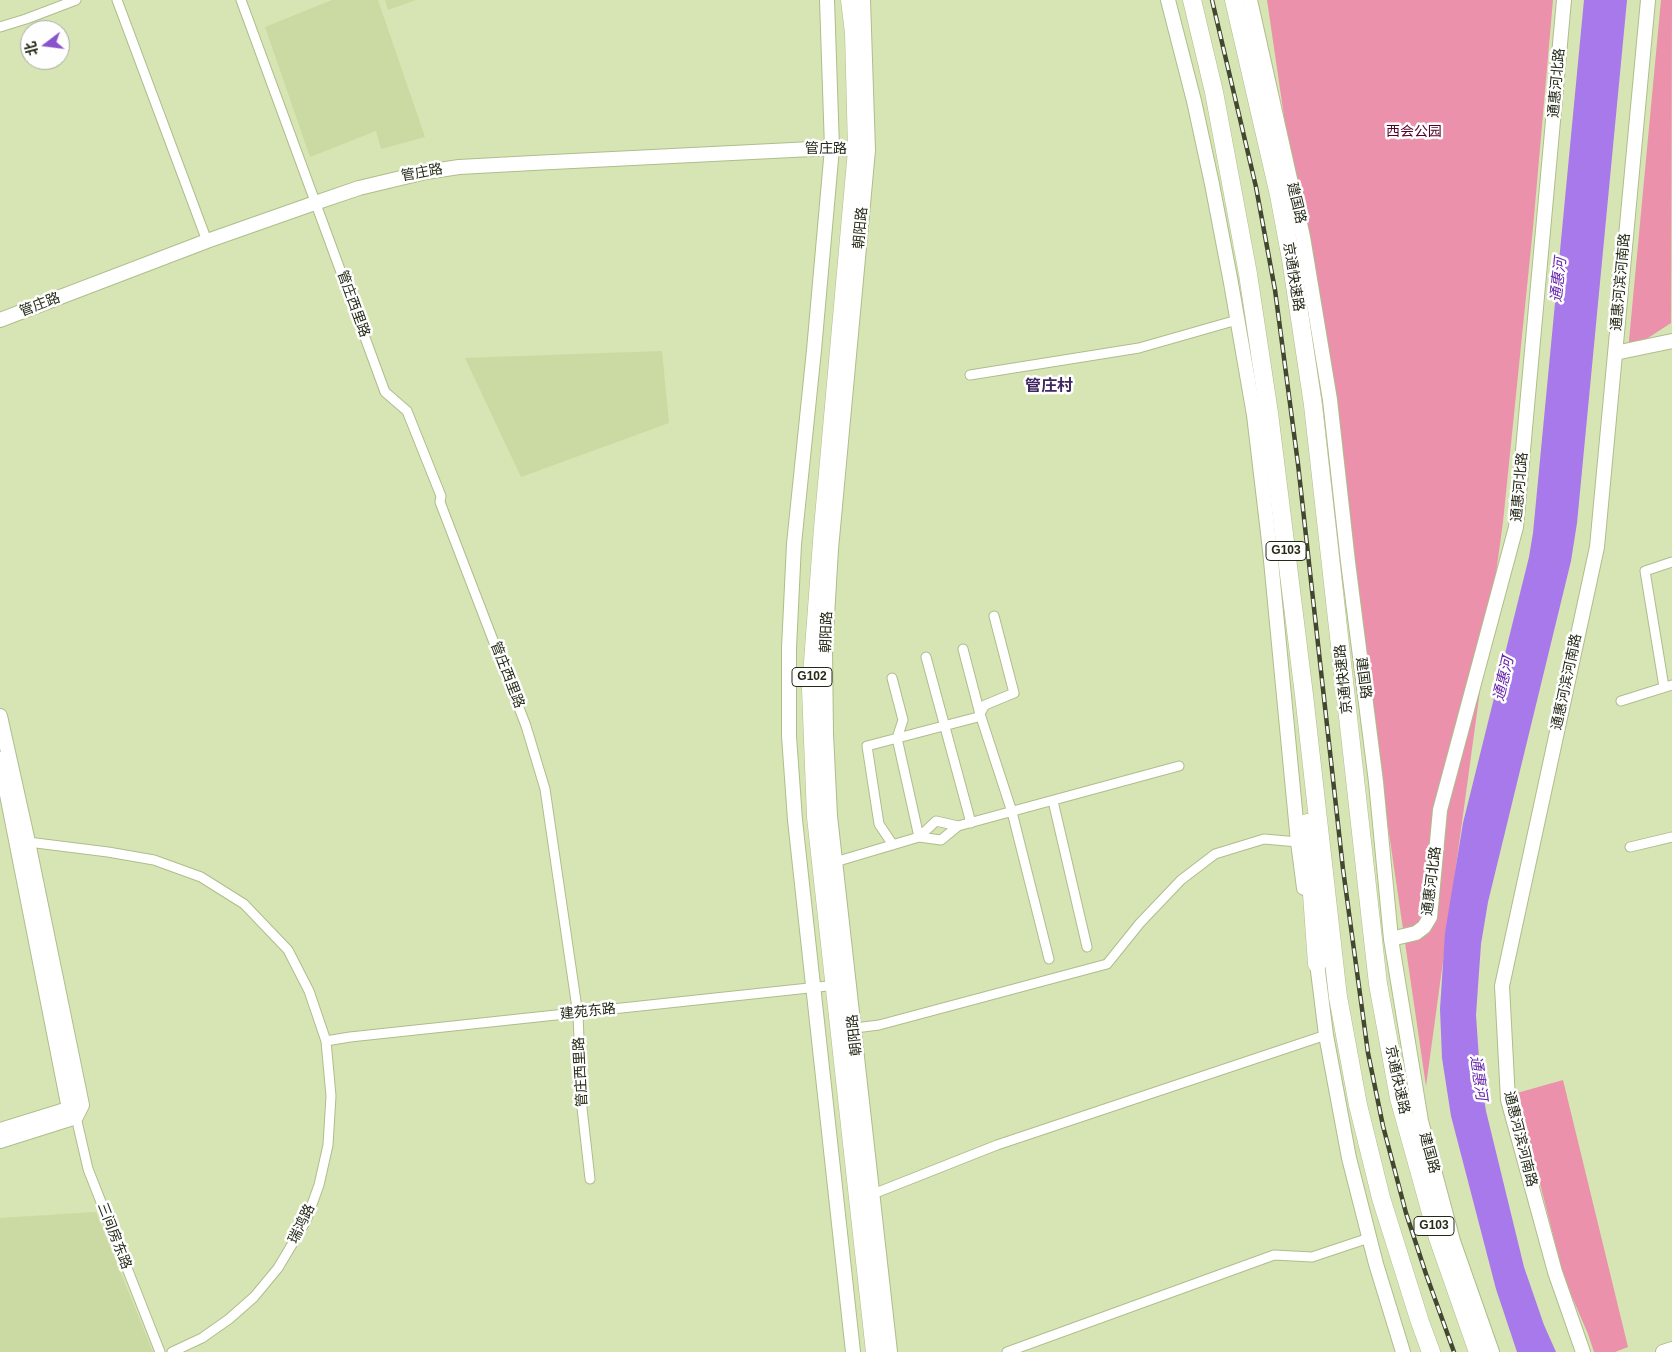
<!DOCTYPE html>
<html>
<head>
<meta charset="utf-8">
<style>
  body { margin:0 }
  #map { position:relative; width:1672px; height:1352px; overflow:hidden; background:#d6e5b3; font-family:Helvetica,"Noto Sans SC",sans-serif }
  canvas { display:block }
  .north { position:absolute; left:20px; top:20px; width:50px; height:50px; box-sizing:border-box; background:#fefefe; border:1px solid #a7a9a2; border-radius:50%; rotate:255deg; font-size:14px; font-weight:700; line-height:20px; text-align:center; color:#252a17 }
  .north::after { content:''; display:block; margin:auto; width:18px; height:22px; background:#8854cc; clip-path:polygon(50% 0,100% 100%,50% 72%,0 100%) }
</style>
</head>
<body>
<div id="map">
<canvas width="1672" height="1352"></canvas>
<div class="north">北</div>
</div>
<script>
const ctx = document.querySelector('canvas').getContext('2d');
ctx.lineJoin = 'round';
function fill(path, color) { ctx.fillStyle = color; ctx.fill(path, 'evenodd'); }
const poly = rows => new Path2D(rows.map(r => 'M' + r).join(''));
function stroke(path, color, width, dash) { ctx.strokeStyle = color; ctx.lineWidth = width; ctx.lineCap = dash ? 'butt' : 'round'; ctx.setLineDash(dash || []); ctx.stroke(path); }
function write(font, color, halo, rows, align = 'center') {
  ctx.font = font + ' Helvetica,"Noto Sans SC",sans-serif'; ctx.lineWidth = 5; ctx.setLineDash([]); ctx.textBaseline = 'middle'; ctx.strokeStyle = halo; ctx.fillStyle = color; for (const [text, x, y, turn = 0] of rows) {
    ctx.save(); ctx.translate(x, y); ctx.rotate((+turn || 0) * Math.PI / 180); ctx.textAlign = isNaN(turn) ? turn : align; if (halo) ctx.strokeText(text, 0, 0); ctx.fillText(text, 0, 0); ctx.restore();
  }
}
fill(poly([
  [332,0,378,0,425,137,381,149,376,131,310,157,265,27],
  [385,0,416,0,388,10],
  [662,351,669,423,521,477,465,358],
  [96,1212,153,1352,0,1352,0,1218]
]), '#cbdaa2');
fill(poly([
  [1267,0,1553,0,1533,228,1503,522,1426,1086],
  [1661,0,1672,0,1671,323,1628,351],
  [1563,1080,1628,1347,1615,1352,1594,1352,1588,1334,1564,1278,1517,1093]
]), '#eb91ac');
fill(poly([
  [1584,0,1627,0,1577,523,1571,561,1488,902,1481,944,1476,1015,1480,1074,1486,1111,1524,1267,1544,1325,1556,1352,1517,1352,1496,1289,1451,1116,1442,1058,1440,1009,1445,933,1463,823,1529,557,1533,533]
]), '#a779ea');
const street = poly([
  [117,0,207,241],
  [241,0,385,392,407,411,441,496,440,502,526,726,545,789,578,1015,582,1108,590,1179],
  [0,27,26,19,76,0],
  [970,375,1139,348,1237,320],
  [963,649,980,714,1012,812,1049,959],
  [926,657,971,823],
  [892,678,903,720,897,738,919,837],
  [1664,687,1645,571,1672,562],
  [1621,701,1672,685],
  [1053,801,1087,947],
  [958,826,1179,766],
  [28,842,108,852,154,860,201,877,244,904,288,950,309,991,326,1041,331,1096,328,1145,319,1185,306,1221,278,1268,254,1297,229,1319,202,1338,172,1352],
  [893,845,879,824,867,746,978,717,985,705,1014,693,994,616],
  [1630,847,1672,837],
  [835,862,919,837,941,840,958,826,936,821,919,837],
  [855,1028,879,1025,1107,964,1140,923,1181,880,1215,854,1264,839,1298,842],
  [326,1041,350,1037,837,985],
  [73,1113,76,1117,88,1169,160,1352],
  [873,1194,997,1145,1326,1035],
  [1007,1352,1274,1255,1312,1257,1369,1238]
]);
const secondary = poly([
  [827,0,832,148,814,350,794,544,789,648,789,736,795,820,853,1352],
  [863,0,868,150,831,549,825,650,826,734,830,816,890,1352],
  [1168,0,1194,101,1212,184,1231,283,1254,415,1270,550,1298,842,1304,888],
  [1250,0,1303,237,1330,400,1348,562,1376,782,1391,939,1421,1121,1453,1241,1492,1352],
  [0,320,207,241,315,203,359,188,426,172,459,167,533,163,832,148,865,150],
  [1615,353,1672,341],
  [0,716,28,842,82,1105],
  [0,759,69,1109],
  [1391,939,1416,933,1424,927,1430,917,1440,810,1516,527,1564,0],
  [1316,955,1326,1035,1349,1158,1376,1264,1403,1352],
  [0,1130,78,1106],
  [0,1141,76,1117,82,1105],
  [1583,1352,1555,1272,1508,1100,1502,986,1597,547,1648,0],
  [1663,1352,1672,1349]
]);
const highway = poly([
  [850,0,854,33,857,150,823,528,811,689,816,817,875,1352],
  [1192,0,1214,92,1248,274,1269,413,1304,695,1338,997,1358,1105,1381,1198,1420,1322,1431,1352],
  [1234,0,1279,195,1291,259,1313,405,1378,984,1399,1098,1438,1238,1478,1352],
  [1307,823,1317,964]
]);
stroke(street, '#afbd8c', 11);
stroke(secondary, '#afbd8c', 16);
stroke(highway, '#afbd8c', 19);
stroke(street, '#fff', 9);
stroke(secondary, '#fff', 14);
stroke(highway, '#fff', 18);
const rail = poly([
  [1212,0,1256,187,1275,290,1298,464,1343,869,1368,1053,1383,1126,1406,1213,1426,1274,1454,1352]
]);
stroke(rail, '#424830', 4.5);
stroke(rail, '#fefefe', 2.5, [8]);
for (const [x, y, w] of [
  [1286,551,40],
  [812,677,40],
  [1434,1226,40]
]) { const box = new Path2D(); box.roundRect(x - w / 2, y - 9.5, w, 19, 4); ctx.fillStyle = '#fefefe'; ctx.fill(box); stroke(box, '#252a17', 1); }
write('bold 12px', '#252a17', null, [
  ["G103",1286,551],
  ["G102",812,677],
  ["G103",1434,1226]
]);
write('14px', '#252a17', '#fefefe', [
  ["通惠河北路",1557,83,-85],
  ["管庄路",826,149],
  ["管庄路",422,173,-10],
  ["建国路",1296,203,77],
  ["朝阳路",861,228,-85],
  ["京通快速路",1293,277,81],
  ["通惠河滨河南路",1621,282,-85],
  ["管庄西里路",353,304,70],
  ["管庄路",40,305,-21],
  ["通惠河北路",1520,487,-85],
  ["朝阳路",827,632,-88],
  ["管庄西里路",507,675,69],
  ["建国路",1363,678,83],
  ["京通快速路",1344,679,-96],
  ["通惠河滨河南路",1567,682,-78],
  ["通惠河北路",1432,881,-83],
  ["建苑东路",588,1012,-6],
  ["朝阳路",855,1035,-96],
  ["管庄西里路",581,1072,-93],
  ["京通快速路",1397,1080,78],
  ["通惠河滨河南路",1520,1139,76],
  ["建国路",1429,1153,75],
  ["瑞鸿路",302,1224,-64],
  ["三间房东路",114,1236,69]
]);
write('14px', '#540027', '#fefefe', [
  ["西会公园",1414,132]
]);
write('italic 15px', '#6827ac', '#fefefe', [
  ["通惠河",1559,280,-84],
  ["通惠河",1504,679,-77],
  ["通惠河",1478,1078,82]
]);
write('bold 16px', '#3f2660', '#fefefe', [
  ["管庄村",1049,387]
]);
</script>
</body>
</html>
